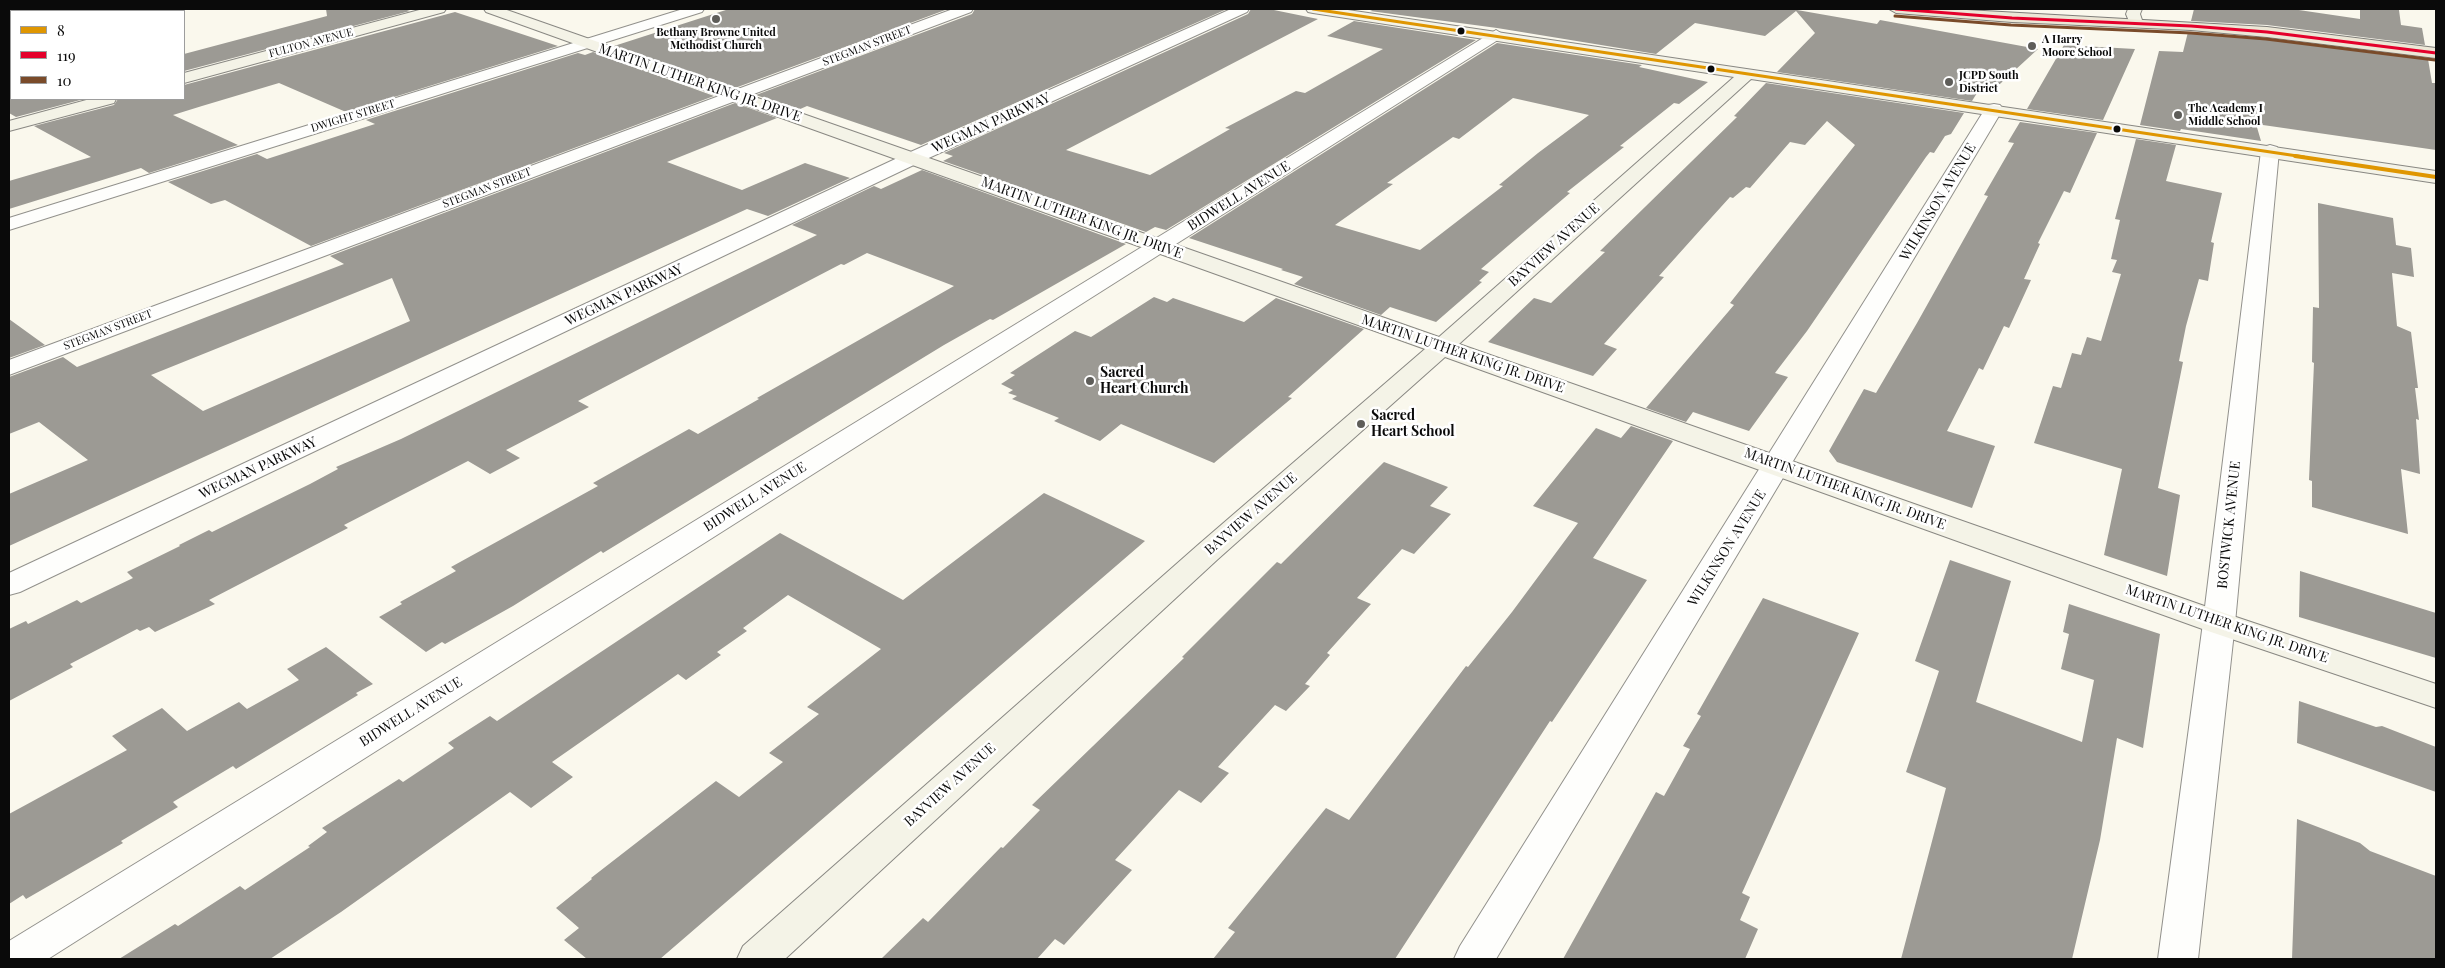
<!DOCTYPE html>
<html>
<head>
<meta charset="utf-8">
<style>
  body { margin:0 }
  #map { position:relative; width:2445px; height:968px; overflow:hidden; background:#faf8ed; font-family:"Playfair Display",serif }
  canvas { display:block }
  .frame { position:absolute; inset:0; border:10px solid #0a0a0a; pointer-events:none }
  .legend { position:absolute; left:10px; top:10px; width:175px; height:90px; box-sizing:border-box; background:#fff; border:1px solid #9d9d9d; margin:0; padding:6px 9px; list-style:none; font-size:15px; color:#0a0a0a }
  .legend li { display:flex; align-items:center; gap:10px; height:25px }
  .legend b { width:25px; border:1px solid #9d9d9d }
</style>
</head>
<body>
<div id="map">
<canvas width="2445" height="968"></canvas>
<div class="frame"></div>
<ul class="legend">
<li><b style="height:6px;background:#df9601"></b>8</li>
<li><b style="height:6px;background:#e4002b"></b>119</li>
<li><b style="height:6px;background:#7a4b2a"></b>10</li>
</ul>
</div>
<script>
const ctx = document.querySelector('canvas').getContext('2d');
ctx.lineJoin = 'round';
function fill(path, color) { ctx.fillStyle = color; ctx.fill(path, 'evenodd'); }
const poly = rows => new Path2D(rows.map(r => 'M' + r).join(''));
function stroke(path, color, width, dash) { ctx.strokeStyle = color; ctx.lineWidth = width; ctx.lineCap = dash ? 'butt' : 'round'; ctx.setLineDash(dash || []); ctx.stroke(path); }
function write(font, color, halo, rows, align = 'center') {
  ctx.font = font + ' "Playfair Display",serif'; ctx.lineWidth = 5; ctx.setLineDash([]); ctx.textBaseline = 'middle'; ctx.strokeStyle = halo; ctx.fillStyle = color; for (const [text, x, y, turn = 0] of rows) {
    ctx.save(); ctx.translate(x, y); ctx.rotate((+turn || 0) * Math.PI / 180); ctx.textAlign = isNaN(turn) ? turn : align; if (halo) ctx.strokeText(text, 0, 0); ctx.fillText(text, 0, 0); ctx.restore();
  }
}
fill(poly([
  [326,9,404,9,410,11,184,71,184,54,327,16],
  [729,9,948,9,735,88,614,46],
  [975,9,1227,9,921,145,807,106,798,110,756,95,972,14],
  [1251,9,1269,9,1318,19,1066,150,1150,175,1230,129,1225,128,1296,91,1305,93,1383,49,1327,36,1354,21,1476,40,1166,230,1155,227,1146,232,943,161,953,156,944,153,1248,14],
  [1375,9,1799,9,1797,10,1877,24,1880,20,2038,49,1989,94,1977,93,1972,101,1777,72,1815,33,1796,11,1765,36,1695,23,1656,54,1497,28,1370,11],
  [2194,9,2292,9,2360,19,2360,9,2399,10,2401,25,2422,28,2425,45,2267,25,2191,21],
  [455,12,558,46,346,112,279,83,202,106,173,115,238,145,149,173,141,168,9,209,9,181,91,157,34,126,114,105,118,99,184,99,184,85],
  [2188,32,2267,39,2428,59,2432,83,2436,83,2436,150,2256,124,2261,141,2181,129,2180,131,2140,125,2159,51,2183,52],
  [1497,43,1642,65,1639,67,1708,82,1679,104,1674,103,1620,146,1624,147,1567,192,1570,193,1481,269,1489,272,1479,281,1482,282,1436,322,1390,307,1381,315,1294,284,1303,277,1281,270,1283,269,1189,238],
  [1513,98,1589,115,1538,153,1499,185,1503,186,1420,250,1335,225,1393,184,1387,183,1453,137,1459,139],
  [2064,45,2135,49,2103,120,2027,109],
  [593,52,714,96,311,246,225,200,211,204,168,182,257,154,267,159,375,124,366,120,578,53,585,55],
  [1766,83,1964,113,1951,134,1945,136,1934,153,1930,152,1926,157,1807,331,1775,373,1788,377,1749,431,1693,412,1686,422,1646,408,1734,305,1730,303,1855,145,1827,121,1805,145,1790,142,1750,188,1746,187,1733,198,1730,197,1702,228,1659,276,1664,277,1604,344,1617,349,1593,376,1488,342,1534,298,1551,303,1605,252,1600,251,1737,117,1734,116],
  [9,99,84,99,16,117,9,113],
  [735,103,777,118,667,162,742,190,805,163,850,178,768,216,747,209,9,546,9,494,88,460,39,422,9,434,9,377,63,357,77,367,90,362,344,264,330,256],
  [392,278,410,321,203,411,151,375],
  [2020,122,2097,133,2070,193,2064,191,2038,243,2040,244,2024,279,2031,280,2009,328,2004,326,1983,370,1979,368,1947,431,1995,446,1972,508,1837,462,1829,451,1864,389,1876,393,1917,323,1988,196,1984,195,2014,143,2008,142],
  [2136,139,2176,145,2166,181,2222,193,2211,242,2214,243,2208,281,2199,279,2186,326,2179,361,2183,362,2158,488,2180,495,2167,576,2104,555,2122,469,2034,443,2053,386,2061,388,2072,353,2081,355,2087,337,2101,341,2121,274,2112,272,2117,260,2111,259,2120,220,2115,219],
  [922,170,1126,244,993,320,990,319,944,345,603,553,601,551,513,606,445,644,442,642,426,652,379,617,402,604,400,602,456,571,451,567,598,486,593,483,689,429,698,434,759,399,757,398,954,286,867,253,844,265,841,264,578,401,589,407,506,450,520,458,490,474,468,461,344,525,348,528,209,600,215,604,155,632,149,627,140,631,137,629,70,664,73,667,9,701,9,629,26,621,28,624,77,600,81,603,133,578,127,572,180,546,179,545,209,530,212,532,310,484,338,469,336,467,401,439,817,235,792,225,874,186,881,189],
  [2318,203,2393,218,2396,245,2411,248,2414,277,2392,273,2397,326,2411,332,2418,388,2415,388,2419,420,2416,419,2420,474,2401,469,2408,534,2312,507,2312,481,2309,480,2314,363,2312,362,2313,307,2319,308],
  [1154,297,1167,302,1173,298,1244,322,1276,298,1364,329,1288,397,1292,398,1214,463,1121,424,1100,441,1054,421,1059,418,1012,399,1017,396,1008,393,1013,390,1001,384,1015,375,1010,373,1075,331,1091,337],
  [9,319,45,345,9,358],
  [1631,426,1673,441,1593,558,1647,580,1552,722,1550,721,1395,959,1213,959,1235,932,1228,928,1326,808,1349,820,1466,666,1468,667,1512,612,1578,523,1533,506,1596,428,1621,438],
  [1384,462,1448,487,1430,506,1451,514,1414,554,1402,549,1357,598,1371,604,1327,653,1330,655,1305,684,1310,686,1286,711,1275,705,1218,767,1229,773,1201,803,1179,790,1115,860,1132,870,1064,945,1055,939,1037,959,881,959,923,918,928,922,1001,847,1003,848,1040,810,1032,805,1184,658,1182,657,1277,562,1281,564],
  [1044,493,1145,541,660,959,587,959,564,940,579,928,556,908,592,879,591,878,716,781,739,797,783,762,769,753,819,714,807,707,881,649,788,595,743,628,747,631,717,652,721,655,686,680,678,674,552,762,573,777,531,808,510,792,341,912,270,959,119,959,175,924,178,926,240,886,245,890,310,847,308,846,327,832,322,828,399,779,403,782,454,748,448,743,490,716,497,721,780,533,903,600],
  [1950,560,2011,581,1976,702,2082,742,2094,680,2061,669,2069,634,2063,632,2069,604,2160,634,2143,748,2117,738,2100,840,2072,959,1901,959,1946,788,1906,772,1939,671,1915,661],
  [2300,571,2436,613,2436,658,2299,617],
  [1763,598,1859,633,1742,893,1750,897,1740,920,1758,929,1745,959,1563,959,1656,792,1664,796,1690,749,1683,746,1701,716,1697,714],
  [326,647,373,684,356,693,358,695,236,769,233,766,173,802,178,807,121,841,123,843,26,899,23,895,9,904,9,814,127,750,112,736,162,708,187,731,239,702,247,709,299,680,287,669],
  [2299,701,2376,727,2382,726,2436,747,2436,792,2297,743],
  [2297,819,2360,843,2370,851,2436,876,2436,959,2292,959]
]), '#9c9a94');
const street = poly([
  [683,9,704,9,702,12,9,230,9,218,683,9],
  [953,9,973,9,971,12,9,375,9,360,953,9],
  [1231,9,1249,9,1247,12,920,162,20,592,9,595,9,573,906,154,1231,9],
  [1496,30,1504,35,1501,38,48,959,9,959,9,941,1496,30],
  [1994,104,2000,105,2003,109,1496,959,1454,959,1460,946,1985,109,1988,105,1994,104],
  [2270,145,2277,147,2279,151,2235,623,2198,959,2158,959,2203,623,2261,151,2263,147,2270,145]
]);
const secondary = poly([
  [123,9,147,9,146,11,122,11,123,9],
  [423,9,446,9,444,12,184,83,184,73,423,9],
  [484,9,504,9,1439,337,1734,77,1313,13,1308,12,1306,9,1341,9,2436,171,2436,183,1751,79,1459,344,2230,615,2436,684,2436,708,2208,631,1445,357,1218,559,785,959,737,959,743,946,1198,545,1425,349,486,12,484,9],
  [2128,9,2142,9,2140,14,2143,23,2141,26,2131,26,2126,14,2128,9],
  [11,34,11,44,9,45,9,35,11,34],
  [90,99,116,99,114,103,9,131,9,121,90,99]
]);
const primary = poly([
  [1889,9,1949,9,2267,27,2436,48,2436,58,2267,37,2191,30,2012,22,1896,13,1889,9]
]);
stroke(street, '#92918c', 2);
stroke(secondary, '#898883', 2);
stroke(primary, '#7f7e7a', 2);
fill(street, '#fefefc');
fill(secondary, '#f4f3e7');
fill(primary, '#ece7d6');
stroke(poly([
  [1313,9,2304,157]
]), '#df9601', 3);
stroke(poly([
  [2295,156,2436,177]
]), '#df9601', 4);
stroke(poly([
  [1896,9,2012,18,2191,26,2267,32,2436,53]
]), '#e4002b', 3);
stroke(poly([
  [1895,16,2011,25,2191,33,2266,39,2435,60]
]), '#7a4b2a', 3);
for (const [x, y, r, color] of [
  [716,19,5,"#5e5d59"],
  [1461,31,4.5,"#0a0a0a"],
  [2032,46,5,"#5e5d59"],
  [1711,69,4.5,"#0a0a0a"],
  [1949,82,5,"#5e5d59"],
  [2178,115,5,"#5e5d59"],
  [2117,129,4.5,"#0a0a0a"],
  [1090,381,5,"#5e5d59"],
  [1361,424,5,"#5e5d59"]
]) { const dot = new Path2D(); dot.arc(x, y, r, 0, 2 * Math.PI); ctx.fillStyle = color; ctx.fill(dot); stroke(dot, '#fff', 2); }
write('bold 11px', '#0a0a0a', '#fff', [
  ["Bethany Browne United",716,33,"center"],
  ["Methodist Church",716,46,"center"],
  ["A Harry",2042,40],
  ["Moore School",2042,53],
  ["JCPD South",1959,76],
  ["District",1959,89],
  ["The Academy I",2188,109],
  ["Middle School",2188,122]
], 'left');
write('11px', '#0a0a0a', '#fff', [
  ["FULTON AVENUE",311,43,-15],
  ["STEGMAN STREET",867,46,-21],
  ["DWIGHT STREET",353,116,-17],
  ["STEGMAN STREET",487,188,-21],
  ["STEGMAN STREET",108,330,-21]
]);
write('14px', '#0a0a0a', '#fff', [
  ["MARTIN LUTHER KING JR. DRIVE",700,83,19],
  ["WEGMAN PARKWAY",991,123,-24],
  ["BIDWELL AVENUE",1239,196,-32],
  ["WILKINSON AVENUE",1938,202,-59],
  ["MARTIN LUTHER KING JR. DRIVE",1082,218,20],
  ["BAYVIEW AVENUE",1554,245,-42],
  ["WEGMAN PARKWAY",624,295,-25],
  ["MARTIN LUTHER KING JR. DRIVE",1463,354,19],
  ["WEGMAN PARKWAY",258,468,-25],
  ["MARTIN LUTHER KING JR. DRIVE",1845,489,20],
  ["BIDWELL AVENUE",755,497,-32],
  ["BAYVIEW AVENUE",1251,514,-41],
  ["BOSTWICK AVENUE",2229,525,-84],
  ["WILKINSON AVENUE",1727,548,-58],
  ["MARTIN LUTHER KING JR. DRIVE",2227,624,19],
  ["BIDWELL AVENUE",411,712,-32],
  ["BAYVIEW AVENUE",950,785,-42]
]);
write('bold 14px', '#0a0a0a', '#fff', [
  ["Sacred",1100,373],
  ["Heart Church",1100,389],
  ["Sacred",1371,416],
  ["Heart School",1371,432]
], 'left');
</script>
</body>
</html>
